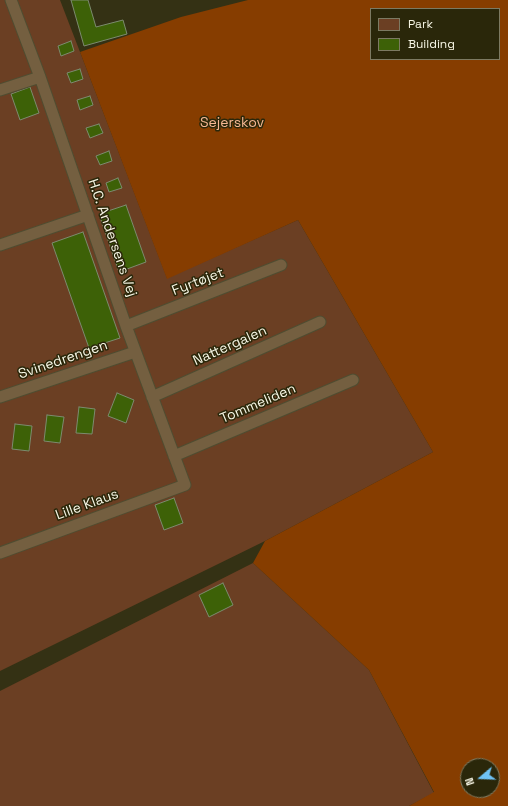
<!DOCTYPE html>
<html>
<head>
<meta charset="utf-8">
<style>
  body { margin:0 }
  #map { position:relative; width:508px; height:806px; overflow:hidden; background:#343114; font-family:"Space Grotesk",sans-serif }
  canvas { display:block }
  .legend { position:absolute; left:370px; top:8px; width:130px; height:52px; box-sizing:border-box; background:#2a270a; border:1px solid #7c7a62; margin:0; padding:5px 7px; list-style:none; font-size:12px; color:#f7f6e5 }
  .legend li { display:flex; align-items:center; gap:8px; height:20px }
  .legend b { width:20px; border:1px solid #7c7a62 }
  .north { position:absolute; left:460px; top:758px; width:40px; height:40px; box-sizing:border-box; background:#2a270a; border:1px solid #7c7a62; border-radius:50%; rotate:251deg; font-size:11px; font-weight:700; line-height:16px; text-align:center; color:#f7f6e5 }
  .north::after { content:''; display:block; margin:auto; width:14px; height:18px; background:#6fc2f4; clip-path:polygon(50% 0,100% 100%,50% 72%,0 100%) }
</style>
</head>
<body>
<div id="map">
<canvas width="508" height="806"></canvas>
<ul class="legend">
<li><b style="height:11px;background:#6b3f23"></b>Park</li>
<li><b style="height:11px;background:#3d6107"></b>Building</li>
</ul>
<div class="north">N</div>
</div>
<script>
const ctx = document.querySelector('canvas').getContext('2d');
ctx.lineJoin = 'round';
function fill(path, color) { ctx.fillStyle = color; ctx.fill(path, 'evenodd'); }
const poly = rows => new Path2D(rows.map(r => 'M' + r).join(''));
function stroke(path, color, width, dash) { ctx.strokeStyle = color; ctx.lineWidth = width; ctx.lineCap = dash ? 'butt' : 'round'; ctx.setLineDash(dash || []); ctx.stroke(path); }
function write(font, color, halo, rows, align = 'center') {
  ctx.font = font + ' "Space Grotesk",sans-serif'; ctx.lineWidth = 3; ctx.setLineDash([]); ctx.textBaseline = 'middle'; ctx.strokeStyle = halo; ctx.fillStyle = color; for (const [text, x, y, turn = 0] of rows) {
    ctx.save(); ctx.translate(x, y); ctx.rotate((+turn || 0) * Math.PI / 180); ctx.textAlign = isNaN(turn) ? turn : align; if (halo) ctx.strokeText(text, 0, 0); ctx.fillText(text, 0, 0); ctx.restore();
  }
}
fill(poly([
  [0,0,60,0,167,278,298,220,433,452,265,541,0,671],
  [253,563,369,670,434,793,409,806,0,806,0,691]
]), '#6b3f23');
fill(poly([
  [248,0,508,0,508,806,409,806,434,792,369,670,253,563,265,541,433,452,298,220,167,279,80,52,181,17],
  [371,9,499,9,499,59,371,59],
  [468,766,492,766,492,790,468,790]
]), '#863d00');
const building = poly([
  [71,0,88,0,96,27,123,20,127,34,84,46,71,0],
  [71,41,74,51,61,56,58,46,71,41],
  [80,69,83,79,71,83,67,73,80,69],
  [30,87,39,113,20,120,11,94,30,87],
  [90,96,93,105,80,110,77,100,90,96],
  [99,124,103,133,90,138,86,128,99,124],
  [109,151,112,161,100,165,96,156,109,151],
  [118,178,122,188,109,192,106,183,118,178],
  [126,205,146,262,119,272,99,214,126,205],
  [83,232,120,338,89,348,52,243,83,232],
  [117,393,134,400,126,423,108,416,117,393],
  [79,407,95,409,92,434,76,433,79,407],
  [47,415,64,417,60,443,44,441,47,415],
  [15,424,32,426,29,451,12,449,15,424],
  [174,498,183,523,164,530,155,505,174,498],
  [223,583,233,605,209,617,199,595,223,583]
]);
fill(building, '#3d6107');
stroke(building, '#7c8b6f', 1);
const service = poly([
  [0,90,40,77],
  [0,245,88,215],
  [126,326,281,265],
  [0,397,135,352],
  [152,397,320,322],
  [174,456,353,380],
  [0,553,185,485,126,326,40,77,11,0]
]);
stroke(service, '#4f4d31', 13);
stroke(service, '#745f40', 11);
write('14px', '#f7b893', '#2a270a', [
  ["Sejerskov",232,123]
]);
write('14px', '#f7f6e5', '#2a270a', [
  ["H.C. Andersens Vej",112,238,71],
  ["Fyrtøjet",198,282,-21],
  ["Nattergalen",230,346,-24],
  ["Svinedrengen",63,360,-19],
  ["Tommeliden",258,404,-23],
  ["Lille Klaus",87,505,-20]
]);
</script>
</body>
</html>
